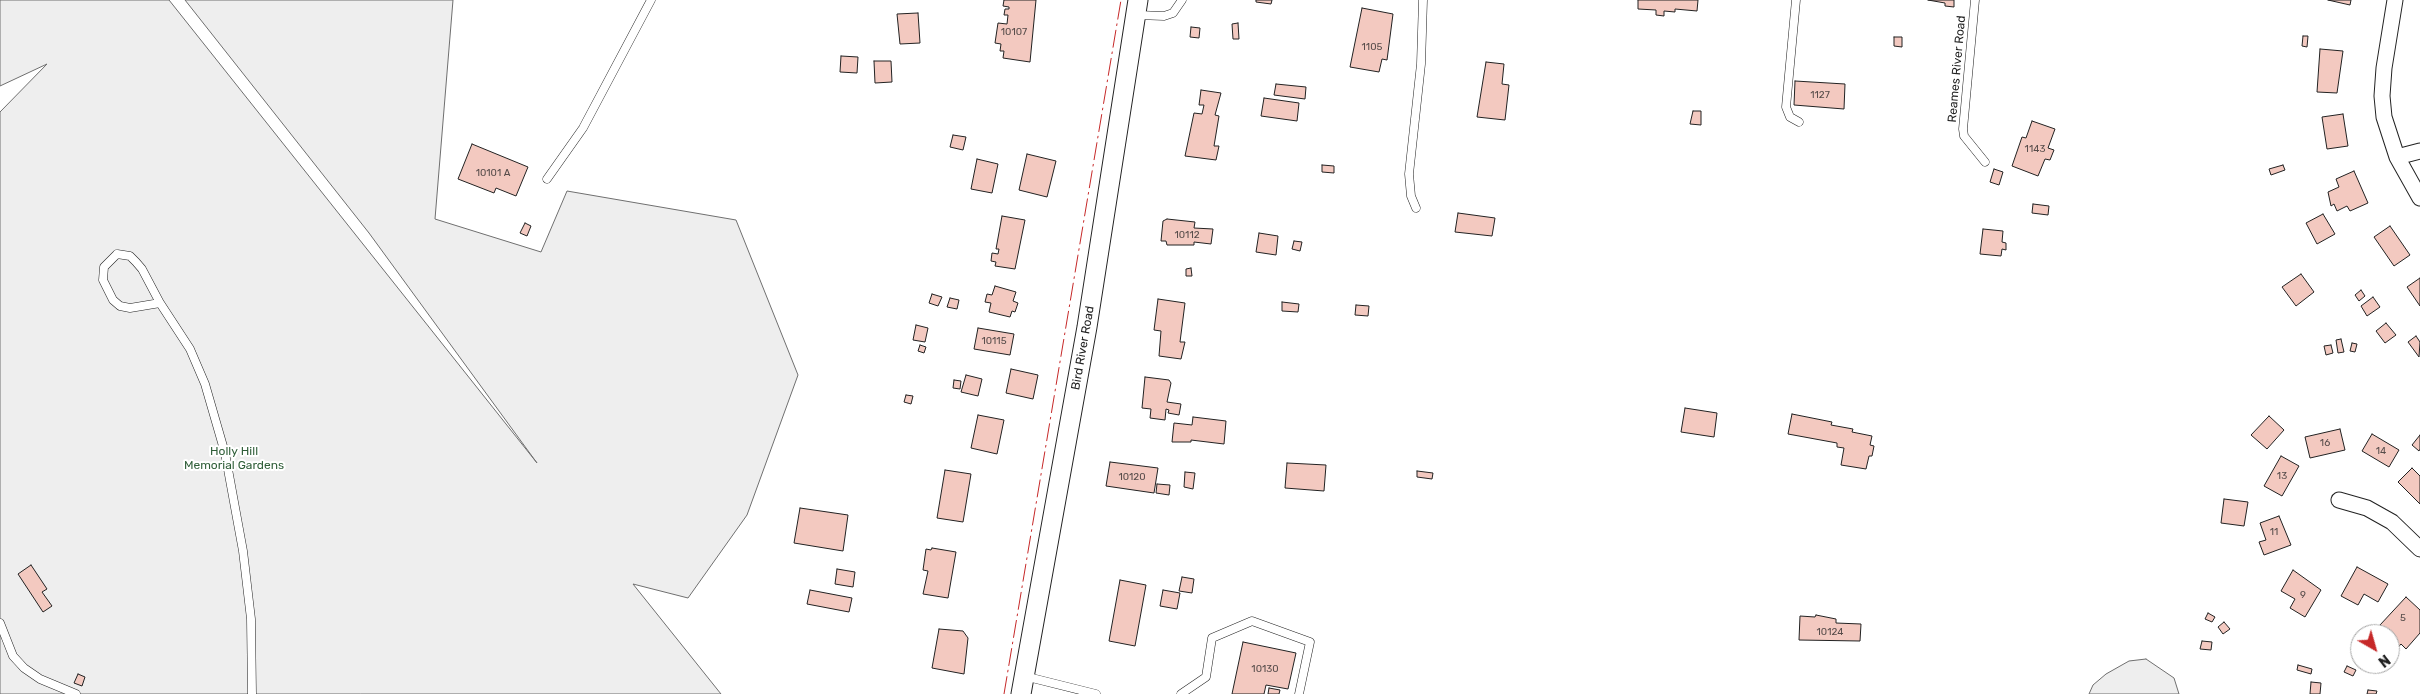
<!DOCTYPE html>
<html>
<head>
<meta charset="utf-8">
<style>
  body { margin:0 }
  #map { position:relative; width:2420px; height:694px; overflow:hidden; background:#fff; font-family:Rubik,sans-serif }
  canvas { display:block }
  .north { position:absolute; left:2350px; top:624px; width:50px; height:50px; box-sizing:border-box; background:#fff; border:1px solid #a7a7a7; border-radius:50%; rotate:142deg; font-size:14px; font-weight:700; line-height:20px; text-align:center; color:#222 }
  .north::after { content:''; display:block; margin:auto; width:18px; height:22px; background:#c62828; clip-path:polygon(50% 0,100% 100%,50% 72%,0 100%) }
</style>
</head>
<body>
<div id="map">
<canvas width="2420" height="694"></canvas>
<div class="north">N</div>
</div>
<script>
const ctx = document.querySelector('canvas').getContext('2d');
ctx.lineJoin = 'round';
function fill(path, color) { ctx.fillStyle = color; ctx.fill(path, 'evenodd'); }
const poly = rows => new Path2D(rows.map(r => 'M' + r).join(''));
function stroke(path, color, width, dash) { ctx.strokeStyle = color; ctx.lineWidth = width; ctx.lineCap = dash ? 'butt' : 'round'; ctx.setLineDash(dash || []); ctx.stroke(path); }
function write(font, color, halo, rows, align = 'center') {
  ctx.font = font + ' Rubik,sans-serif'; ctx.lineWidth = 4; ctx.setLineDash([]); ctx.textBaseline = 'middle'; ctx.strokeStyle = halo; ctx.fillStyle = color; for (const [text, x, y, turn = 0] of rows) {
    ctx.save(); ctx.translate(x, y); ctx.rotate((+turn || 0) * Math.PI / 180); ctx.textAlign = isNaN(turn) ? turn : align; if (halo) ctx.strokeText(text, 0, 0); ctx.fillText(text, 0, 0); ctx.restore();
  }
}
const green = poly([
  [0,0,169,0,537,463,369,233,185,0,453,0,435,219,541,252,567,191,736,220,798,375,747,515,688,598,633,584,721,694,0,694,0,112,47,64,0,86,0,0],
  [2146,659,2174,678,2179,694,2089,694,2093,685,2106,674,2129,661,2146,659]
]);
fill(green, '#eee');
stroke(green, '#6f6f6f', 1);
const building = poly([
  [1004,0,1036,0,1030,62,1003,58,1004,51,1000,51,1001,44,995,43,998,23,1007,24,1008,15,1004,15,1005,9,1009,9,1009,7,1003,6,1004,0],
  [1256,0,1272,0,1271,4,1256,2,1256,0],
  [1638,0,1698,0,1697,11,1675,9,1675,12,1664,11,1664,16,1656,15,1656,10,1638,9,1638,0],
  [1928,0,1954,0,1954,7,1945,6,1945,3,1928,0],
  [2328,0,2351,0,2350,5,2328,0],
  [1362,8,1393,14,1387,60,1382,59,1379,72,1350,67,1362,8],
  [918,13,920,43,900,44,897,14,918,13],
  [1238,23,1239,39,1233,39,1232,24,1238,23],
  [1191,27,1200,28,1199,38,1190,37,1191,27],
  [2303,36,2308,36,2307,47,2302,46,2303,36],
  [1894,37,1902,37,1902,47,1894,46,1894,37],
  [2320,49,2343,51,2337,93,2317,92,2320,49],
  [841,56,858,57,857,73,840,72,841,56],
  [874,61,891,61,892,82,875,83,874,61],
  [1486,62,1504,64,1502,84,1509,85,1505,120,1477,117,1486,62],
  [1795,81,1845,84,1844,109,1794,105,1795,81],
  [1276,84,1306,87,1305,99,1274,95,1276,84],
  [1201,90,1221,93,1215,115,1219,116,1214,146,1219,146,1216,160,1185,156,1194,113,1202,114,1204,105,1199,105,1201,90],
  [1264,98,1299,103,1297,121,1261,116,1264,98],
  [1693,111,1701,111,1701,125,1690,124,1693,111],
  [2343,114,2348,146,2327,149,2322,117,2343,114],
  [2032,121,2055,129,2048,148,2054,150,2050,160,2045,159,2038,176,2012,166,2022,137,2026,138,2032,121],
  [953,135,966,137,963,150,950,147,953,135],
  [472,144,528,167,516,196,496,188,494,193,458,179,472,144],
  [1027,154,1056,161,1047,197,1019,190,1027,154],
  [977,159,998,164,992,193,971,189,977,159],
  [1322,165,1334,166,1334,173,1322,172,1322,165],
  [2283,165,2285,170,2271,175,2269,169,2283,165],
  [1994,169,2003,172,1999,185,1990,182,1994,169],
  [2354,171,2368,203,2350,211,2347,206,2337,211,2334,204,2331,206,2328,192,2339,187,2336,179,2354,171],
  [2033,204,2049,206,2048,215,2032,213,2033,204],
  [1458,213,1495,218,1492,236,1455,232,1458,213],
  [2323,214,2335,234,2317,244,2306,223,2323,214],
  [1002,216,1025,220,1015,269,995,266,996,262,991,261,992,253,998,254,999,249,996,249,1002,216],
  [1167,219,1195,222,1194,228,1213,229,1211,244,1194,242,1194,245,1167,245,1166,241,1161,241,1163,221,1167,219],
  [525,223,531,226,527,236,520,233,525,223],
  [2390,226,2410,255,2394,266,2374,237,2390,226],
  [1983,229,2003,231,2002,242,2006,243,2006,250,2002,249,2001,256,1980,254,1983,229],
  [1259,233,1278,236,1276,255,1256,252,1259,233],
  [1294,241,1302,242,1300,251,1292,249,1294,241],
  [1191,268,1192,276,1186,276,1186,269,1191,268],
  [2301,274,2314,292,2296,306,2282,287,2301,274],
  [2420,278,2420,306,2407,287,2420,278],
  [995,286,1016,292,1013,301,1018,303,1015,312,1012,311,1010,317,989,312,991,303,985,302,987,294,992,295,995,286],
  [2361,290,2365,296,2359,301,2355,295,2361,290],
  [932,294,942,297,938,306,929,303,932,294],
  [2373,297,2380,307,2367,316,2361,306,2373,297],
  [950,298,959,300,957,309,947,307,950,298],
  [1158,299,1185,303,1180,342,1185,342,1181,359,1159,356,1161,331,1154,330,1158,299],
  [1282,302,1299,304,1298,312,1282,311,1282,302],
  [1356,305,1369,306,1368,316,1355,315,1356,305],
  [2386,323,2396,335,2385,343,2376,331,2386,323],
  [916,325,928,328,925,342,913,340,916,325],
  [978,328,1014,334,1010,355,974,349,978,328],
  [2416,336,2420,342,2419,357,2408,342,2416,336],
  [2341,339,2344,352,2338,353,2336,340,2341,339],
  [2352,343,2357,344,2355,352,2350,351,2352,343],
  [920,345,926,347,924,353,918,351,920,345],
  [2331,345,2333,353,2326,355,2324,346,2331,345],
  [1011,369,1038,375,1033,399,1006,393,1011,369],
  [966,375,982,379,978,396,961,392,966,375],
  [1145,377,1169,380,1171,383,1167,402,1181,404,1179,415,1168,413,1169,410,1166,409,1165,420,1150,418,1151,409,1142,408,1145,377],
  [954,380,961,381,960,389,953,388,954,380],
  [906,395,913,396,911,404,904,402,906,395],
  [1685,408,1717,413,1714,437,1681,432,1685,408],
  [1792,414,1832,422,1831,425,1853,429,1852,432,1872,436,1870,445,1874,446,1872,456,1869,456,1866,469,1841,465,1844,448,1837,447,1837,443,1788,434,1792,414],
  [978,415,1004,420,997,454,971,448,978,415],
  [2269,416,2284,430,2267,449,2251,435,2269,416],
  [1193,417,1226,421,1224,444,1191,440,1191,442,1172,442,1174,423,1192,425,1193,417],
  [2340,429,2345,450,2310,458,2305,437,2340,429],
  [2372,434,2399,450,2389,467,2362,451,2372,434],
  [2420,435,2420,449,2419,451,2412,445,2420,435],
  [2281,456,2299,466,2282,496,2264,486,2281,456],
  [1110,462,1158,468,1154,493,1106,486,1110,462],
  [1287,463,1326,465,1324,491,1285,488,1287,463],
  [2412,468,2420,476,2420,504,2398,482,2412,468],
  [945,470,971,474,963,522,937,518,945,470],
  [1417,471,1433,473,1432,479,1417,477,1417,471],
  [1185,472,1195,473,1193,489,1184,487,1185,472],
  [1157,484,1170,485,1169,495,1156,493,1157,484],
  [2224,499,2248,502,2244,526,2221,523,2224,499],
  [800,508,848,515,843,551,794,543,800,508],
  [2279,516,2291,545,2264,555,2259,542,2266,540,2260,523,2279,516],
  [932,548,956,552,948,598,923,594,928,571,923,570,926,549,931,550,932,548],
  [31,565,47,589,42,592,52,606,43,612,18,574,31,565],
  [2357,567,2388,584,2378,602,2364,594,2358,605,2341,596,2357,567],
  [837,569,855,572,853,587,835,584,837,569],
  [2293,570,2321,590,2305,617,2290,608,2295,599,2281,591,2293,570],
  [1182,577,1194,579,1192,593,1179,591,1182,577],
  [1120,580,1146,585,1135,646,1109,641,1120,580],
  [810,590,852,598,849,612,807,604,810,590],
  [1163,590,1180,593,1177,609,1160,606,1163,590],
  [2406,597,2420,610,2420,633,2406,649,2401,644,2394,652,2390,649,2390,634,2383,634,2386,631,2380,625,2406,597],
  [2208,613,2215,617,2212,622,2205,619,2208,613],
  [1816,615,1836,619,1836,623,1861,624,1860,641,1799,640,1800,616,1815,617,1816,615],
  [2224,622,2230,629,2223,634,2218,627,2224,622],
  [939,629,963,631,968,638,964,674,932,668,939,629],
  [2202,641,2212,642,2211,650,2200,649,2202,641],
  [1243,642,1296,653,1288,689,1266,685,1264,694,1232,694,1243,642],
  [2298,665,2312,669,2311,674,2297,670,2298,665],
  [2347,666,2356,670,2353,676,2344,672,2347,666],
  [78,674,85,677,82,686,74,683,78,674],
  [2311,682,2321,683,2320,694,2310,694,2311,682],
  [1269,688,1280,690,1279,694,1268,694,1269,688],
  [2368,690,2377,691,2376,694,2367,694,2368,690]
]);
fill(building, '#f3c9c0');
stroke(building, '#222', 1);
const service = poly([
  [1796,0,1786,107,1790,117,1799,122],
  [1975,0,1963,129,1964,136,1985,162],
  [1137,15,1164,16,1173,13,1182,0],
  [547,179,583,128,651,0],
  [1416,208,1411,196,1409,174,1421,64,1423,0],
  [117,254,130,256,136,262,142,269,160,303,130,308,120,306,113,300,103,280,104,267,117,254],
  [160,303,190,349,205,384,225,453,243,551,251,619,252,694],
  [0,623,13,656,24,668,40,679,76,694],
  [1024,676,1096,694],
  [1181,694,1206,677,1212,638,1252,621,1310,642,1299,694]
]);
const minor = poly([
  [2395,0,2384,68,2382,96,2384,117,2397,157,2420,198],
  [2397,157,2420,151],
  [2339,500,2367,508,2392,522,2420,549]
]);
const tertiary = poly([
  [1021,694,1087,327,1138,0]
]);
stroke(service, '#222', 9);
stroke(minor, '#222', 17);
stroke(tertiary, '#222', 21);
stroke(service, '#fff', 8);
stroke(minor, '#fff', 15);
stroke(tertiary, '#fff', 19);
stroke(poly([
  [1004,694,1121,0]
]), '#c62828', 1, [18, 4, 2.5, 4]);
write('10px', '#564c4a', null, [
  ["10107",1014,32],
  ["1105",1372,47],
  ["1127",1820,95],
  ["1143",2035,149],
  ["10101 A",493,173],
  ["10112",1187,235],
  ["10115",994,341],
  ["16",2325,443],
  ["14",2381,451],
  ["13",2282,476],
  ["10120",1132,477],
  ["11",2274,532],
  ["9",2303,595],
  ["5",2403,618],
  ["10124",1830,632],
  ["10130",1265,669]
]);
write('12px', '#222', '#fff', [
  ["Reames River Road",1957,69,-85],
  ["Bird River Road",1083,348,-80]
]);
write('12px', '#2f5e38', '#fff', [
  ["Holly Hill",234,452],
  ["Memorial Gardens",234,466]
]);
</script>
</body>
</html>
